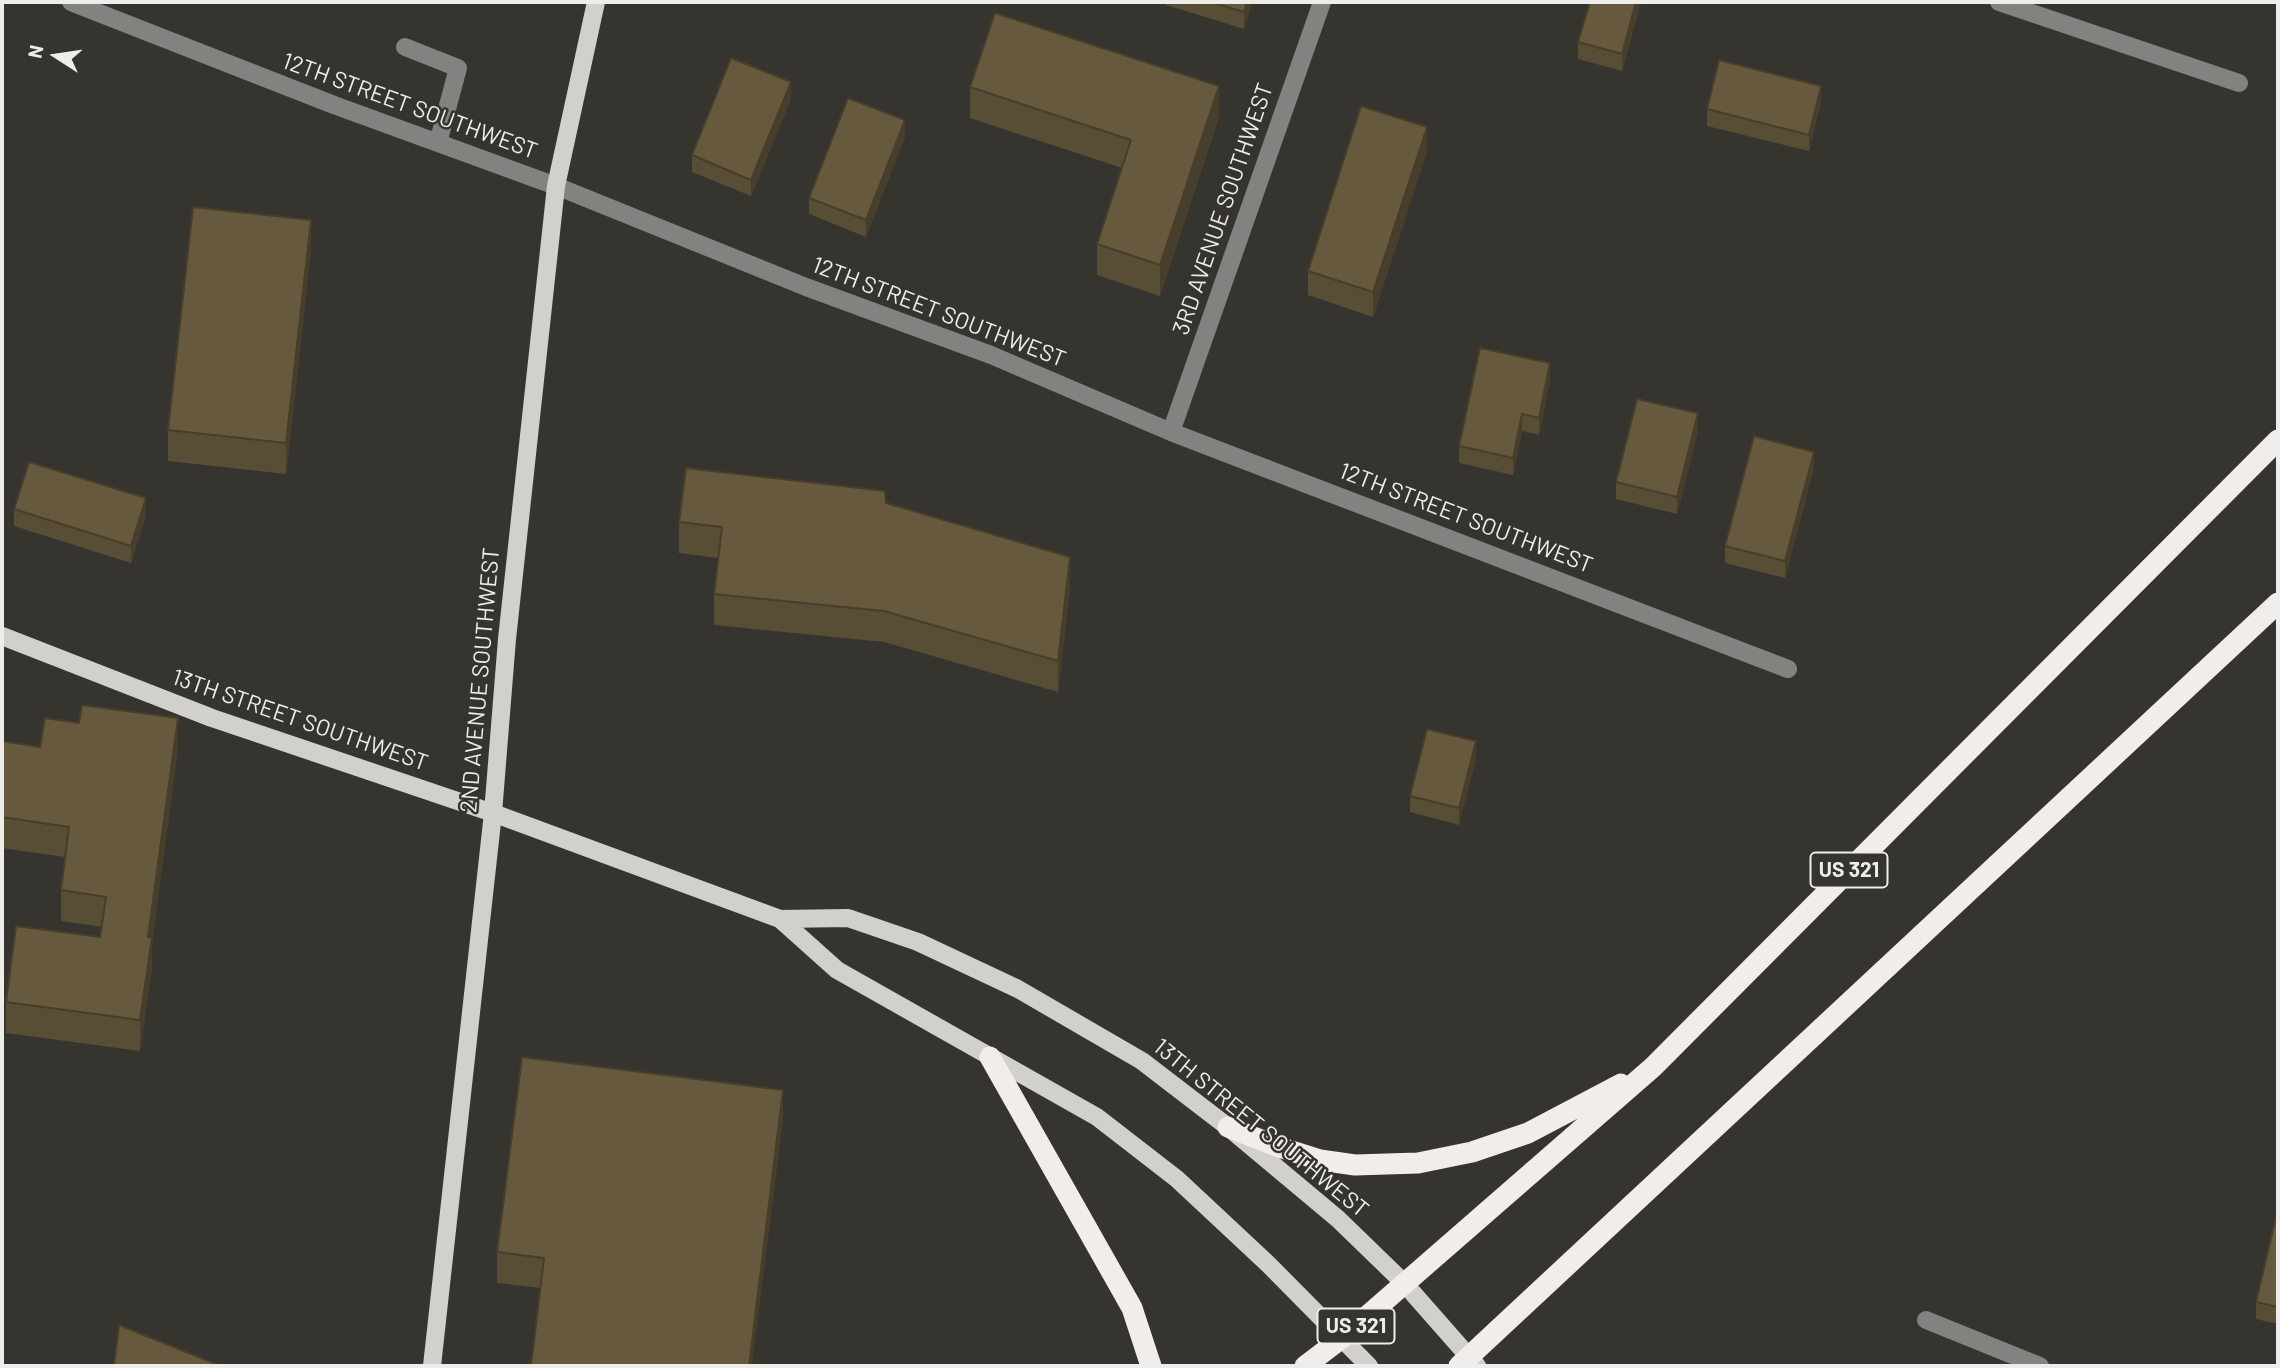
<!DOCTYPE html>
<html>
<head>
<meta charset="utf-8">
<style>
  body { margin:0 }
  #map { position:relative; width:2280px; height:1368px; overflow:hidden; background:#36342f; font-family:Barlow,sans-serif }
  canvas { display:block }
  .frame { position:absolute; inset:0; border:4px solid #eeedea; pointer-events:none }
  .north { position:absolute; left:21px; top:21px; width:70px; height:70px; -webkit-text-stroke:5px #36342f; paint-order:stroke; rotate:282deg; font-size:19px; font-weight:700; line-height:28px; text-align:center; color:#eeedea }
  .north::after { content:''; display:block; margin:auto; width:24px; height:32px; background:#eeedea; clip-path:polygon(50% 0,100% 100%,50% 72%,0 100%) }
</style>
</head>
<body>
<div id="map">
<canvas width="2280" height="1368"></canvas>
<div class="frame"></div>
<div class="north">N</div>
</div>
<script>
const ctx = document.querySelector('canvas').getContext('2d');
ctx.lineJoin = 'round';
const poly = rows => new Path2D(rows.map(r => 'M' + r).join(''));
function stroke(path, color, width, dash) { ctx.strokeStyle = color; ctx.lineWidth = width; ctx.lineCap = dash ? 'butt' : 'round'; ctx.setLineDash(dash || []); ctx.stroke(path); }
function fill(path, color) { ctx.fillStyle = color; ctx.fill(path, 'evenodd'); }
function write(font, color, halo, rows, align = 'center') {
  ctx.font = font + ' Barlow,sans-serif'; ctx.lineWidth = 5; ctx.setLineDash([]); ctx.textBaseline = 'middle'; ctx.strokeStyle = halo; ctx.fillStyle = color; for (const [text, x, y, turn = 0] of rows) {
    ctx.save(); ctx.translate(x, y); ctx.rotate((+turn || 0) * Math.PI / 180); ctx.textAlign = isNaN(turn) ? turn : align; if (halo) ctx.strokeText(text, 0, 0); ctx.fillText(text, 0, 0); ctx.restore();
  }
}
stroke(poly([
  [71,2,334,105,556,186,806,287,991,355,1171,432,1788,669],
  [1999,2,2239,83],
  [405,47,458,68,438,143],
  [1171,432,1322,2],
  [1926,1320,2040,1366]
]), '#838280', 18);
stroke(poly([
  [2,636,212,718,493,813,780,919,848,918,918,942,1018,989,1142,1061,1228,1127,1338,1219,1404,1283,1477,1366],
  [780,919,837,970,1097,1117,1177,1179,1268,1264,1369,1366],
  [432,1366,493,813,507,639,556,186,596,2]
]), '#d2d0cb', 18);
stroke(poly([
  [990,1057,1132,1308,1151,1366],
  [1228,1127,1279,1147,1320,1160,1355,1165,1418,1163,1472,1152,1528,1133,1621,1084],
  [1305,1366,1342,1338,1653,1067,2278,440],
  [1459,1366,2278,603]
]), '#f1eee9', 21);
fill(poly([
  [1166,2,1252,2,1244,29,1166,5],
  [1641,2,1622,71,1578,59,1578,42],
  [970,87,1219,117,1160,296,1097,275,1097,244,1122,168,970,118],
  [791,99,751,196,692,172,692,155],
  [1821,102,1809,151,1707,126,1707,109],
  [905,137,866,237,809,214,809,198],
  [1427,152,1373,317,1308,295,1308,271],
  [311,251,286,474,168,461,168,430],
  [1550,380,1539,435,1522,431,1513,475,1459,463,1459,446],
  [1698,430,1677,514,1616,499,1616,482],
  [1814,468,1785,578,1725,563,1725,546],
  [886,503,1070,588,1058,692,884,642,714,625,714,594,718,558,679,553,679,522],
  [14,509,146,515,131,563,14,526],
  [2,741,40,747,178,749,152,942,152,968,140,1051,6,1033,6,1002,100,937,102,927,61,921,61,890,65,857,2,848],
  [1476,758,1459,825,1410,812,1410,796],
  [783,1121,541,1288,497,1283,497,1252],
  [2278,1217,2278,1324,2256,1319,2256,1302]
]), '#584d35');
fill(poly([
  [1247,2,1252,2,1244,29,1244,12],
  [1636,2,1641,2,1622,71,1622,54],
  [791,82,791,99,751,196,751,180],
  [1219,86,1219,117,1160,296,1160,265],
  [1821,86,1821,102,1809,151,1809,135],
  [905,120,905,137,866,237,866,220],
  [1427,127,1427,152,1373,317,1373,292],
  [311,220,311,251,286,474,286,443],
  [1550,363,1550,380,1539,435,1539,418],
  [1698,413,1698,430,1677,514,1677,497],
  [1522,414,1522,431,1513,475,1513,458],
  [1814,452,1814,468,1785,578,1785,561],
  [146,498,146,515,131,563,131,546],
  [1070,557,1070,588,1058,692,1058,661],
  [178,718,178,749,152,942,152,968,140,1051,140,1020,148,937],
  [1476,741,1476,758,1459,825,1459,808],
  [783,1090,783,1121,752,1366,749,1366]
]), '#473e2b');
const building = poly([
  [1211,2,1247,2,1244,12,1211,2],
  [1590,2,1636,2,1622,54,1578,42,1590,2],
  [995,13,1219,86,1160,265,1097,244,1131,140,970,87,995,13],
  [731,58,791,82,751,180,692,155,731,58],
  [1719,60,1821,86,1809,135,1707,109,1719,60],
  [848,98,905,120,866,220,809,198,848,98],
  [1361,106,1427,127,1373,292,1308,271,1361,106],
  [193,207,311,220,286,443,168,430,193,207],
  [1480,348,1550,363,1539,418,1522,414,1513,458,1459,446,1480,348],
  [1637,399,1698,413,1677,497,1616,482,1637,399],
  [1754,436,1814,452,1785,561,1725,546,1754,436],
  [29,462,146,498,131,546,14,509,29,462],
  [686,468,885,491,886,503,1070,557,1058,661,884,611,714,594,722,527,679,522,686,468],
  [82,705,178,718,148,937,152,937,140,1020,6,1002,16,926,100,937,106,897,61,890,69,827,2,817,2,741,40,747,45,718,79,723,82,705],
  [1427,729,1476,741,1459,808,1410,796,1427,729],
  [522,1057,783,1090,749,1366,531,1366,544,1258,497,1252,522,1057],
  [2276,1217,2278,1217,2278,1307,2256,1302,2276,1217],
  [119,1325,221,1366,114,1366,119,1325]
]);
fill(building, '#66593e');
stroke(building, '#473e2b', 2);
for (const [x, y, w] of [
  [1849,870,77],
  [1356,1326,77]
]) { const box = new Path2D(); box.roundRect(x - w / 2, y - 17.5, w, 35, 5); ctx.fillStyle = '#36342f'; ctx.fill(box); stroke(box, '#eeedea', 2); }
write('bold 21px', '#eeedea', null, [
  ["US 321",1849,870],
  ["US 321",1356,1326]
]);
write('23px', '#eeedea', '#36342f', [
  ["12TH STREET SOUTHWEST",410,106,20],
  ["3RD AVENUE SOUTHWEST",1223,209,-71],
  ["12TH STREET SOUTHWEST",939,312,21],
  ["12TH STREET SOUTHWEST",1466,518,21],
  ["2ND AVENUE SOUTHWEST",480,680,-85],
  ["13TH STREET SOUTHWEST",300,720,19],
  ["13TH STREET SOUTHWEST",1261,1128,39]
]);
</script>
</body>
</html>
